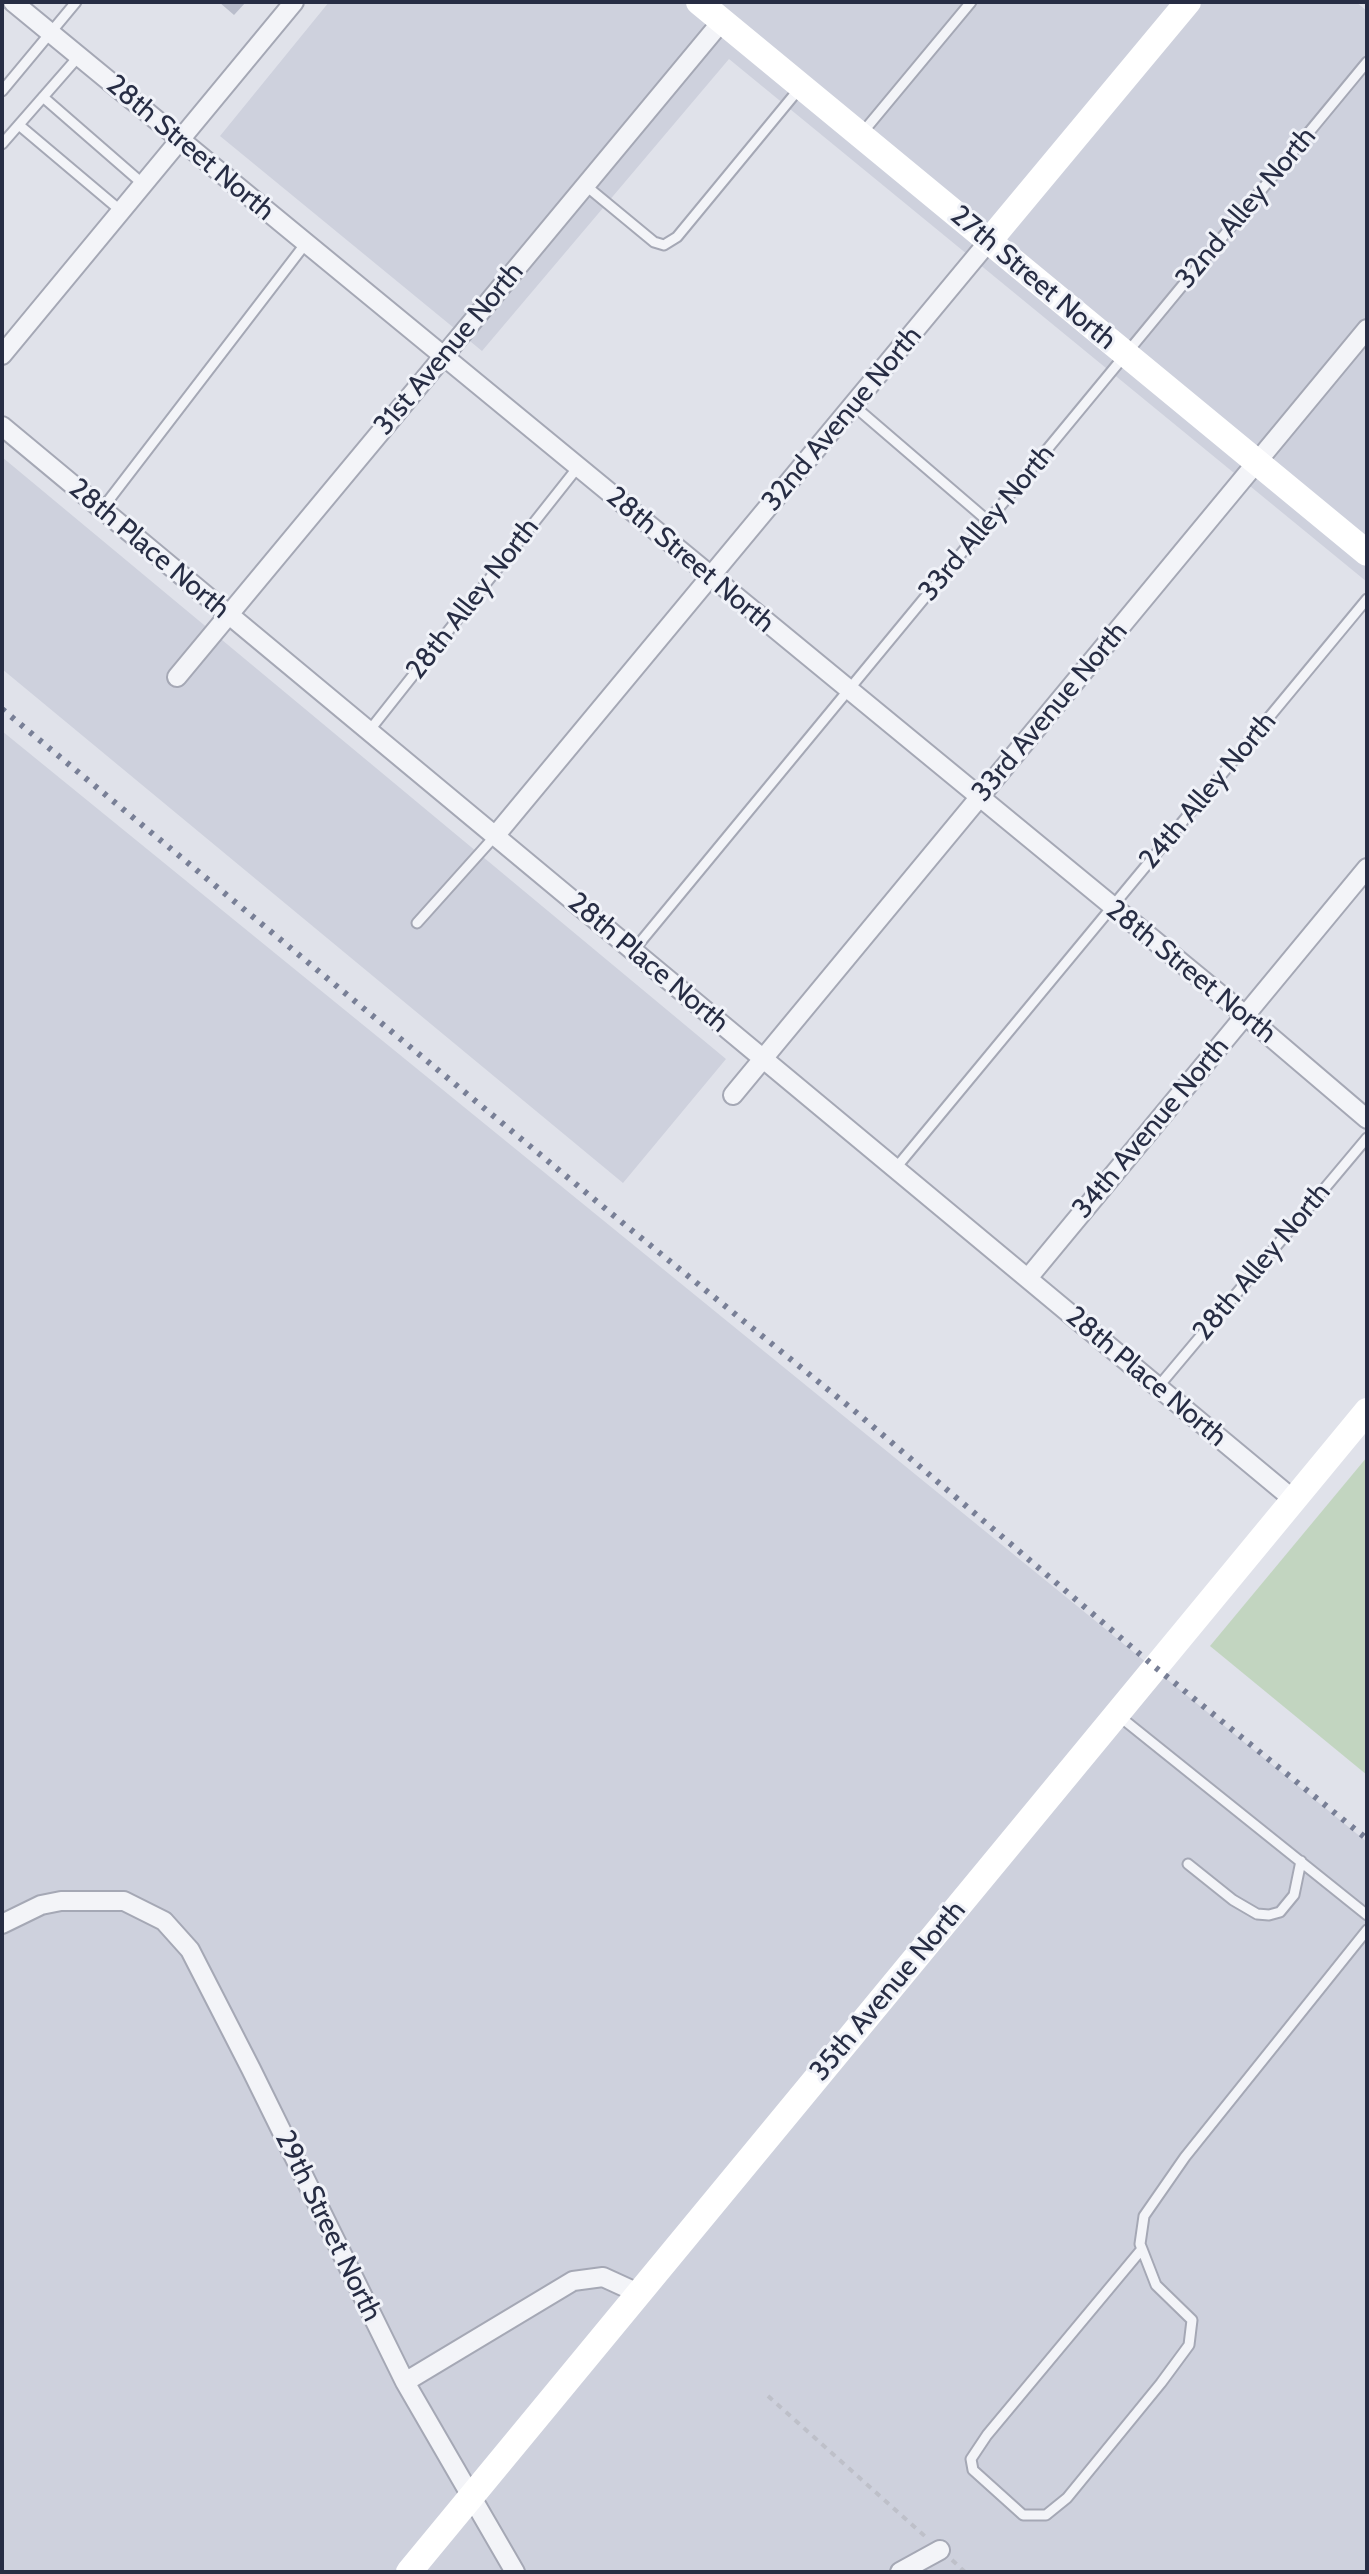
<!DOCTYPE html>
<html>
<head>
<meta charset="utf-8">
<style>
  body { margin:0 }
  #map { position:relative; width:1369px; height:2574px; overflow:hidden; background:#e0e2ea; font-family:Cabin,sans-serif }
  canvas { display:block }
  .frame { position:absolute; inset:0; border:4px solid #272d44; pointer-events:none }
</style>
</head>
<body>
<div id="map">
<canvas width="1369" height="2574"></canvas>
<div class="frame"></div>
</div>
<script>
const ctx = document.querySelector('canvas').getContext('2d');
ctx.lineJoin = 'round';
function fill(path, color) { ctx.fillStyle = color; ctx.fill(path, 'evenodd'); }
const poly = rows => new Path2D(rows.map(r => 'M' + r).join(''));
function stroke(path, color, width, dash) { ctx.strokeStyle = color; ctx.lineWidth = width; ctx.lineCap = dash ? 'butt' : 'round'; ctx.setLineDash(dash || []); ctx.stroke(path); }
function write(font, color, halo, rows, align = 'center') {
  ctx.font = font + ' Cabin,sans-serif'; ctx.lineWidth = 6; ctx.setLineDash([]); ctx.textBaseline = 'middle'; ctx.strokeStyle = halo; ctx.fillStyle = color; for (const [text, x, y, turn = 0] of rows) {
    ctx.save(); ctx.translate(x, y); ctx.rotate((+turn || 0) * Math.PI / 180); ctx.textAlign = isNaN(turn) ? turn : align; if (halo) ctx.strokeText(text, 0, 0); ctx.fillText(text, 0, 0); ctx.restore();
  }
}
fill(poly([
  [329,2,1356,2,1367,11,1367,582,729,59,482,351,220,136],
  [2,457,726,1059,623,1183,2,669],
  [2,731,1367,1842,1367,2572,2,2572]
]), '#ced1dd');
fill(poly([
  [1367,1457,1367,1775,1210,1646]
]), '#c2d5c0');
fill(poly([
  [219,2,246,2,234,15]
]), '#b9bdcb');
const lane = poly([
  [2,91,76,2],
  [43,97,143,184],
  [19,125,121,211],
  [863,132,971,2],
  [2,144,79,56],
  [585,185,654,242,664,245,677,237,799,89],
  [853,405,988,521],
  [102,509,306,243],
  [369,731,578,467],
  [417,923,495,836],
  [633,951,1367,62],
  [895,1169,1367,599],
  [1158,1387,1367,1138],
  [1119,1716,1367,1915],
  [1188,1864,1233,1900,1257,1914,1269,1915,1280,1912,1294,1895,1301,1861],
  [1142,2249,987,2435,971,2459,973,2470,1023,2515,1046,2515,1067,2498,1161,2383,1189,2345,1192,2320,1156,2285,1142,2249,1140,2244,1144,2216,1185,2157,1367,1930]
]);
const street = poly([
  [13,2,1245,1015,1367,1119],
  [2,355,294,2],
  [2,426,1294,1500],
  [177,677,722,21],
  [495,836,989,241],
  [733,1095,1367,329],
  [1028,1278,1367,868],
  [2,1924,41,1905,61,1901,124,1901,164,1921,190,1950,251,2069,405,2382,515,2572],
  [405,2382,573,2281,603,2277,638,2293],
  [900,2572,940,2550]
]);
stroke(lane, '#a5a8b5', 13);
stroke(street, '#a5a8b5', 22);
stroke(poly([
  [768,2396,927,2538],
  [952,2560,965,2572]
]), '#bec0c9', 4, [6, 6]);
stroke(lane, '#f3f4f8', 9);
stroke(street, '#f3f4f8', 18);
stroke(poly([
  [699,2,1367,553],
  [989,241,1188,2],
  [409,2572,1367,1411]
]), '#fff', 26);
stroke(poly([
  [2,709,624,1224,857,1413,1155,1667,1367,1839]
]), '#787f96', 6, [4, 8]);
write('28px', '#272d44', '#f0f2f8', [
  ["28th Street North",190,148,40],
  ["32nd Alley North",1246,208,-50],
  ["27th Street North",1033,278,40],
  ["31st Avenue North",449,349,-50],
  ["32nd Avenue North",842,419,-50],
  ["33rd Alley North",987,523,-50],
  ["28th Place North",149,549,40],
  ["28th Street North",690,560,40],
  ["28th Alley North",473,599,-52],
  ["33rd Avenue North",1050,712,-50],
  ["24th Alley North",1208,791,-50],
  ["28th Place North",648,963,40],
  ["28th Street North",1191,972,39],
  ["34th Avenue North",1151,1128,-50],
  ["28th Alley North",1262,1262,-50],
  ["28th Place North",1146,1377,40],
  ["35th Avenue North",888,1991,-50],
  ["29th Street North",328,2226,64]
]);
</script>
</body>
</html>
